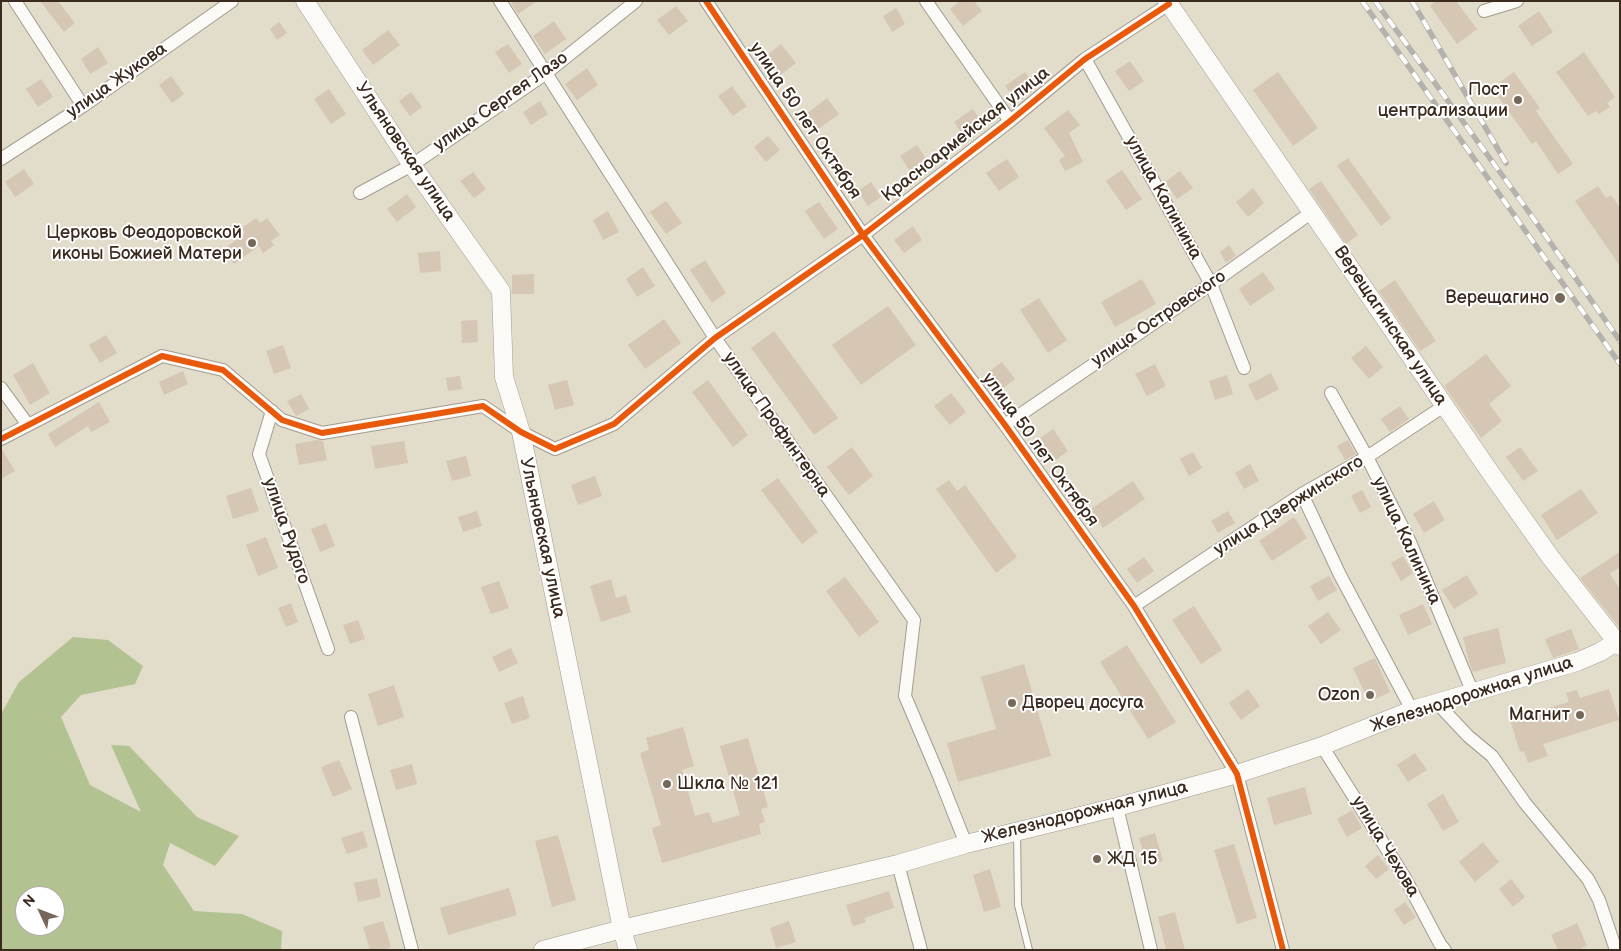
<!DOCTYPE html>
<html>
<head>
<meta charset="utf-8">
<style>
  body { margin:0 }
  #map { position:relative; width:1621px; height:951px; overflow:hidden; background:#e2dcca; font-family:"Balsamiq Sans",sans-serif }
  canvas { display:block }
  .frame { position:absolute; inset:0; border:2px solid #3b2a1e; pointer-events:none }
  .north { position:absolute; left:15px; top:886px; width:50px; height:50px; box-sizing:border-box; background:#fff; border:1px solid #b1aaa5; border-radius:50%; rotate:313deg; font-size:14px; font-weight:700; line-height:20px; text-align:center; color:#3b2a1e }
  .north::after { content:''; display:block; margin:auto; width:18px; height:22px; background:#75685a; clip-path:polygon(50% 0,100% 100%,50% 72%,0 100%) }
</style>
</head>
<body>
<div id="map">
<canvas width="1621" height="951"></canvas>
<div class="frame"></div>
<div class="north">N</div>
</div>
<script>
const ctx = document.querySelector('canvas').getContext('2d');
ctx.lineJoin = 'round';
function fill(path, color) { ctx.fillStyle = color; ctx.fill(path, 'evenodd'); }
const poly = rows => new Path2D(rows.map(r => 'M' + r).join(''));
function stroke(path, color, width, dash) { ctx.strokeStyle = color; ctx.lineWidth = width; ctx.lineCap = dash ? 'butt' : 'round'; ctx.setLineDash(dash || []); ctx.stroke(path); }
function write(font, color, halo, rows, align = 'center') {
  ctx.font = font + ' "Balsamiq Sans",sans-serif'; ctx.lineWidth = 4; ctx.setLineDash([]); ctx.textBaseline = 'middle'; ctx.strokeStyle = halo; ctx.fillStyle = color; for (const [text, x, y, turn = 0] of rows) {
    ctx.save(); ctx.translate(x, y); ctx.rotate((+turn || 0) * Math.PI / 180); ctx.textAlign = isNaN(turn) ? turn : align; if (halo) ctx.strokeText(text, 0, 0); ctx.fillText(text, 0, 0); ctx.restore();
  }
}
fill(poly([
  [73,637,108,640,143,666,135,684,81,695,61,717,90,785,141,812,111,745,129,746,197,817,239,836,215,866,170,843,163,865,194,911,242,914,282,931,281,950,1,950,1,714,19,682],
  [25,896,55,896,55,926,25,926]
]), '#b2c291');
fill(poly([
  [40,1,58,1,75,23,64,32],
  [510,1,537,1,518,14],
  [960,1,974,1,982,11,963,26,950,9],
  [1436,1,1456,1,1477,29,1457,44,1430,6],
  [676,6,688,21,669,35,657,20],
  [896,8,905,24,892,32,883,16],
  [1539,11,1553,32,1532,46,1518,26],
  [554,21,566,39,545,54,533,36],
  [279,22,287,33,277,40,270,29],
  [388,30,400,45,373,65,362,50],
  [508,44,522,64,509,73,495,52],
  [781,44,796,63,779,76,764,58],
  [98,47,108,63,90,74,81,59],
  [1584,52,1615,97,1607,103,1610,107,1599,114,1596,111,1588,116,1556,72],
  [1130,61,1144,81,1129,91,1115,71],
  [587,68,598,85,577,100,565,84],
  [1025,72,1037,88,1018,102,1005,86],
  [1278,72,1318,128,1293,146,1253,90],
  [1514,72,1540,108,1536,111,1573,164,1558,174,1536,141,1532,144,1492,88],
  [171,76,184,94,172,103,159,85],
  [41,79,53,97,38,107,26,89],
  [732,86,747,106,733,116,718,96],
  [329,89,346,114,331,124,314,99],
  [411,92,422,107,410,116,399,101],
  [827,98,839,114,817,130,806,114],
  [540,101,548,114,531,125,523,112],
  [973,109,984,125,965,138,954,122],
  [1068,110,1080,125,1069,133,1083,162,1065,171,1059,160,1065,156,1044,128],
  [768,136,780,150,766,162,754,147],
  [917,145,929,163,912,174,900,156],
  [1348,158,1391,218,1381,226,1337,166],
  [1007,159,1019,177,999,191,986,173],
  [24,169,34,184,15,197,5,182],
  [1122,170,1142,199,1126,210,1106,181],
  [1180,171,1193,188,1177,199,1165,182],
  [473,172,486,189,474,198,460,181],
  [1321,181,1358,235,1346,244,1309,189],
  [871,182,881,197,868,206,858,191],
  [1598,186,1606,198,1611,195,1620,208,1620,266,1575,201],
  [1253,188,1264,203,1248,217,1236,202],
  [407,194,416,207,397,222,387,209],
  [666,201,682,223,666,234,650,212],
  [819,202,838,229,824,239,805,211],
  [608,211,619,232,603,240,593,220],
  [256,218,260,223,267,218,280,235,271,241,274,245,263,253,259,246,234,264,223,250,245,233,242,228],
  [913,226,922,240,904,253,894,240],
  [1229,245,1236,256,1226,263,1220,252],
  [440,251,441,271,420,273,418,253],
  [705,260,726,293,712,303,690,270],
  [643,267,655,286,637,297,626,279],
  [1263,272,1275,289,1250,306,1239,289],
  [534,274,534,294,512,294,512,275],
  [1142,279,1156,304,1115,327,1101,302],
  [1395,280,1436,341,1420,351,1379,291],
  [1039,298,1067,340,1048,353,1020,310],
  [888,306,916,345,861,385,832,345],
  [664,319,681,343,645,369,628,345],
  [477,320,478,342,462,343,461,321],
  [774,331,838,418,814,435,751,348],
  [106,335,117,353,100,363,89,345],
  [283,345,291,368,274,374,266,351],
  [1366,346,1383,367,1369,379,1351,358],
  [1486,354,1511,386,1489,404,1502,421,1481,438,1444,386],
  [1002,362,1015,379,1001,390,988,372],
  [33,363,50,393,30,405,13,375],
  [1155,364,1166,386,1147,396,1135,374],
  [183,371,188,384,164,395,159,382],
  [1271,373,1279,389,1256,401,1248,385],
  [1227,375,1233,394,1215,400,1209,381],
  [460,376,462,389,448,391,446,378],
  [567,380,574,405,555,410,548,385],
  [708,380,748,435,733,447,692,392],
  [951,393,966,412,950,425,934,406],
  [301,394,309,409,296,416,287,401],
  [99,402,110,422,91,432,88,426,55,447,48,434],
  [1400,406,1409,419,1390,432,1381,419],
  [1053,429,1068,451,1053,462,1038,440],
  [317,440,323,441,327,460,299,465,295,444],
  [1348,440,1356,454,1345,460,1337,446],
  [404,441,408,463,375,469,371,446],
  [852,447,873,476,849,495,827,467],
  [1520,447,1538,471,1523,481,1506,457],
  [1,448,15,471,1,479],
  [1193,452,1202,468,1189,476,1180,459],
  [466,456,471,476,452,481,446,461],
  [1250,464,1259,481,1244,489,1235,473],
  [595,476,602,496,578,505,571,485],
  [778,478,818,532,802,544,761,490],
  [949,480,957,491,965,485,1017,557,996,573,936,489],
  [1133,481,1145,499,1103,528,1091,509],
  [251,488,259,511,233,519,226,496],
  [1581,489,1598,513,1557,540,1541,515],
  [1362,490,1371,507,1360,513,1351,496],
  [1434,501,1445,520,1424,533,1413,514],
  [477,511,482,526,463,532,458,517],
  [1228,511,1235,523,1218,533,1211,521],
  [1294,517,1307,538,1272,561,1259,541],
  [326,523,335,546,320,552,311,529],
  [266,537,278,568,258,576,246,545],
  [1620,552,1620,567,1610,574,1620,589,1620,628,1580,578],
  [1403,556,1413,573,1401,581,1391,563],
  [1144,557,1154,571,1137,583,1127,569],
  [1467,575,1478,594,1454,609,1442,590],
  [1329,576,1337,590,1318,601,1310,586],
  [845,577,879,622,859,637,826,591],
  [611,579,616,598,626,595,631,612,601,622,590,586],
  [499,581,509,608,491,614,481,587],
  [291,603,298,622,286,627,278,608],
  [1423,604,1432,624,1408,635,1399,615],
  [1194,606,1222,650,1201,664,1172,620],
  [1328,612,1341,630,1321,644,1308,626],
  [358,620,365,639,350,644,343,625],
  [1498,628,1506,663,1473,672,1469,662,1463,637],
  [1571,629,1579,649,1553,658,1545,639],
  [1127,645,1176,722,1148,739,1100,662],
  [511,648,518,663,499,672,492,657],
  [1375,658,1390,692,1369,702,1353,668],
  [1024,664,1051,756,958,782,947,743,996,729,981,677],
  [394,685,404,717,378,726,368,694],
  [1248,689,1260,706,1241,720,1229,703],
  [1609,689,1619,720,1543,744,1548,756,1528,763,1524,751,1520,752,1510,720,1527,715,1530,710,1536,708,1542,710,1569,702,1566,693,1577,690,1580,698],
  [523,696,530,718,512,724,504,703],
  [683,727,694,766,682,770,695,816,709,812,713,823,740,815,720,746,748,738,768,807,761,809,765,822,759,824,761,834,662,863,652,828,661,825,640,753,649,750,646,738],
  [1415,753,1427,770,1408,782,1397,765],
  [339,760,352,789,333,797,321,767],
  [412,764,417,784,396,790,390,770],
  [1305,787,1312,814,1274,825,1267,798],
  [1443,794,1459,822,1443,831,1427,804],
  [1352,810,1362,828,1347,837,1337,819],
  [363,831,368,847,347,854,341,838],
  [1155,833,1163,861,1147,866,1139,838],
  [558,835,576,900,552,907,535,841],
  [1483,842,1499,862,1475,882,1459,862],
  [1234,844,1257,918,1237,924,1214,850],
  [1378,855,1389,869,1376,879,1365,866],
  [990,869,1001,907,984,912,973,875],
  [377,878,381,897,358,902,354,883],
  [1511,879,1525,897,1513,907,1499,889],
  [509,888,517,915,448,935,440,908],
  [889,891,894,908,864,918,866,922,853,926,846,905],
  [1405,902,1416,917,1404,925,1394,910],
  [1175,912,1185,950,1166,950,1158,917],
  [383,921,391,947,384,950,370,950,363,927],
  [789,921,796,942,776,948,770,928],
  [1577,923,1587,946,1577,950,1558,950,1551,935]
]), '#d6c6b4');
const lane = poly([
  [1017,832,1018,905,1029,950]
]);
const street = poly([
  [15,1,83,106],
  [500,1,715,338,914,620,905,696,939,776,966,844],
  [706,1,863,235,1005,425,1134,606,1237,774,1283,950],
  [926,1,1010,121],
  [1484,11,1517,1],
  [1085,59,1211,284,1244,368],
  [1,159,83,106,232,1],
  [360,193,412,165,545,74,636,1],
  [1,388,28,425],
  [1331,393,1367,457,1410,542,1473,693],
  [272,411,259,454,328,649],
  [1005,425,1211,284,1312,212],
  [1,439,162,356,223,370,282,420,322,433,483,406,521,432,555,449,614,424,715,338,863,235,1010,121,1085,59,1169,4],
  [1302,494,1340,575,1412,710],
  [1134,606,1302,494,1367,457,1444,406],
  [1436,702,1468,736,1492,756,1525,803,1588,879,1599,900,1616,950],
  [351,717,412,950],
  [1322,746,1405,878,1440,944,1445,950],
  [1117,807,1151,950],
  [898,864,921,950]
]);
const secondary = poly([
  [305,1,412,165,501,291,504,377,521,432,622,929,628,950],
  [1167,1,1490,472,1551,558,1620,646],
  [543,950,622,929,898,864,966,844,1117,807,1237,774,1322,746,1412,710,1577,662,1600,652,1616,642]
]);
stroke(lane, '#a29c90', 8);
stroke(street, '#a29c90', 14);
stroke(secondary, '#a29c90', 19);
stroke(lane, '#fbfaf7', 6);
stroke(street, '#fbfaf7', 12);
stroke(secondary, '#fbfaf7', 18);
const rail = poly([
  [1362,1,1620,364],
  [1375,1,1521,201,1620,341],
  [1412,1,1506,163]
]);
stroke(rail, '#b5b2ae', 5.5);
stroke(rail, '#fff', 4, [11]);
stroke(poly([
  [706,1,863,235,1005,425,1134,606,1237,774,1283,950],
  [1,439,162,356,223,370,282,420,322,433,483,406,521,432,555,449,614,424,715,338,863,235,1010,121,1085,59,1169,4]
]), '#e8590c', 6);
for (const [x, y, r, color] of [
  [1518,100,5,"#75685a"],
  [252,243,5,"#75685a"],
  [1560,298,6,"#75685a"],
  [1370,695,5,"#75685a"],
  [1012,703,5,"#75685a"],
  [1580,715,5,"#75685a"],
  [667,784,5,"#75685a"],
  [1097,859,5,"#75685a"]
]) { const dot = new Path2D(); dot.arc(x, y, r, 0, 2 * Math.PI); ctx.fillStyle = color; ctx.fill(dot); stroke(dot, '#fff', 2); }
write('18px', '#3b2a1e', '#fff', [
  ["улица Жукова",117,81,-35],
  ["улица Сергея Лазо",501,102,-35],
  ["улица 50 лет Октября",805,121,56],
  ["Красноармейская улица",966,135,-38],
  ["Ульяновская улица",405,152,56],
  ["улица Калинина",1163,198,61],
  ["улица Островского",1159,319,-34],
  ["Верещагинская улица",1390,326,56],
  ["улица Профинтерна",776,425,55],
  ["улица 50 лет Октября",1040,450,54],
  ["улица Дзержинского",1289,506,-32],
  ["улица Рудого",286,531,71],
  ["Ульяновская улица",542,538,78],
  ["улица Калинина",1406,541,65],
  ["Железнодорожная улица",1472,695,-18],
  ["Железнодорожная улица",1085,813,-14],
  ["улица Чехова",1385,847,59]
]);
write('18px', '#3b2a1e', '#fff', [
  ["Пост",1508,90],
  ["централизации",1508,111],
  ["Церковь Феодоровской",242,233],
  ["иконы Божией Матери",242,254],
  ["Верещагино",1549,298],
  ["Ozon",1360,695],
  ["Дворец досуга",1022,703,"left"],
  ["Магнит",1570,715],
  ["Шкла № 121",677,784,"left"],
  ["ЖД 15",1107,859,"left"]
], 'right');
</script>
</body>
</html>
